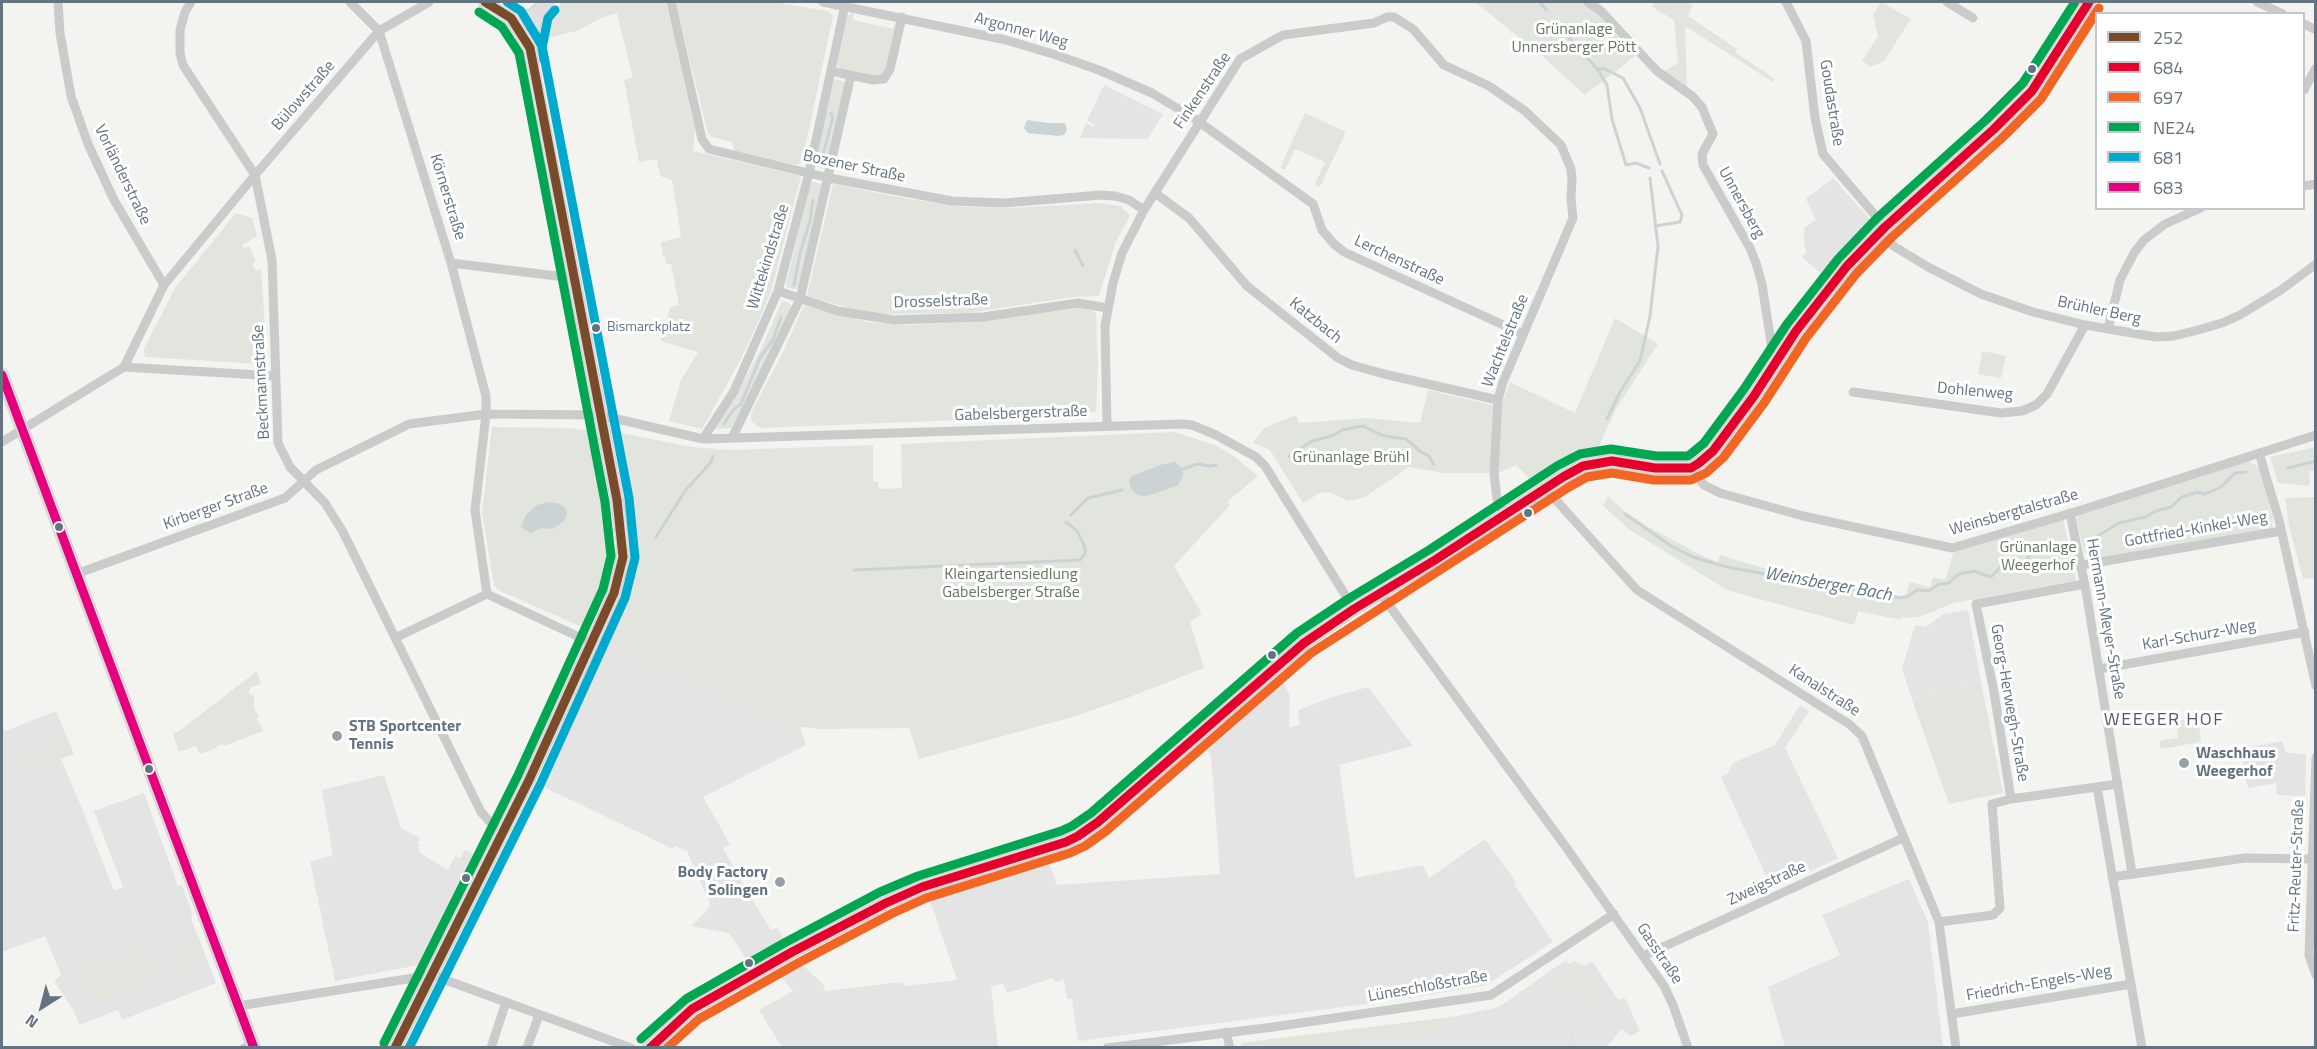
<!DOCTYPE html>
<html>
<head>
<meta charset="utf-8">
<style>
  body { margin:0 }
  #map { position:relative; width:2317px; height:1049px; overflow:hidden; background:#f3f3f0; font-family:"Titillium Web",sans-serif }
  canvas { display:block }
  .frame { position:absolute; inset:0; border:3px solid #637380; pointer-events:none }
  .legend { position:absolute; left:2095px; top:12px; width:210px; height:198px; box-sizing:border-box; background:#fff; border:2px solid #c1c7cc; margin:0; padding:8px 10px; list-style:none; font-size:18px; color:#637380 }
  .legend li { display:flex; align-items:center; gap:12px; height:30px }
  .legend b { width:30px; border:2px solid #c1c7cc }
  .north { position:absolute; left:12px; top:977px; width:60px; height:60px; -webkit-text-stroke:4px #fff; paint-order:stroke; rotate:216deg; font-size:16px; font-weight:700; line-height:24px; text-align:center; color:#637380 }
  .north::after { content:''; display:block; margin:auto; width:21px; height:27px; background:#637380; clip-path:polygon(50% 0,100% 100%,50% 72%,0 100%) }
</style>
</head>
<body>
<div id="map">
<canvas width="2317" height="1049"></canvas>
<div class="frame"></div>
<ul class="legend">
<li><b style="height:8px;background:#7a4b2a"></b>252</li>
<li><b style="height:8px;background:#e4002b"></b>684</li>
<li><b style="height:8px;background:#f26522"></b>697</li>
<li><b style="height:8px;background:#00a651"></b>NE24</li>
<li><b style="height:8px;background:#00a9ce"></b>681</li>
<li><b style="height:8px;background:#e5007d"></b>683</li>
</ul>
<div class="north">N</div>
</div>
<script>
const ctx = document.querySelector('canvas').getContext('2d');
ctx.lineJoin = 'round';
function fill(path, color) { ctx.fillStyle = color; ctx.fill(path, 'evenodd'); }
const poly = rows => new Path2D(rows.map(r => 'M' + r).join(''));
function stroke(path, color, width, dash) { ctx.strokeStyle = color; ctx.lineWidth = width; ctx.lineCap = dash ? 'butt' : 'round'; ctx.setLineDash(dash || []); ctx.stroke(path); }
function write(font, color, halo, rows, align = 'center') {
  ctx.font = font + ' "Titillium Web",sans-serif'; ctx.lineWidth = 6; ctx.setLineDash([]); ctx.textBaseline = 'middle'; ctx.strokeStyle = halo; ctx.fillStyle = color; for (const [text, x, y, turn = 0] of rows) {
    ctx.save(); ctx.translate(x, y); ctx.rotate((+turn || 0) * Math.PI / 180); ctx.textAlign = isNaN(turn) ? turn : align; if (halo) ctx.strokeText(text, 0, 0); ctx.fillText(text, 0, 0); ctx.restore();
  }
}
fill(poly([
  [1104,85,1163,114,1148,139,1080,138,1086,123,1094,127,1095,125,1087,121],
  [1833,178,1873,223,1825,277,1802,257,1806,252,1803,234,1805,233,1804,228,1816,220,1806,199],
  [1968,610,1981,682,1913,702,1902,669,1915,625,1925,627,1944,614],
  [604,641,768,717,786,725,800,727,806,745,703,797,730,844,723,848,747,891,771,930,777,928,785,941,749,963,729,933,691,926,711,906,687,851,675,846,673,849,540,785],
  [1281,679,1290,695,1289,728,1300,724,1298,710,1330,698,1368,687,1413,746,1339,765,1355,878,1423,865,1429,878,1485,839,1516,882,1514,884,1553,942,1486,985,1405,999,1078,1041,1072,999,1067,999,1064,980,1055,982,1053,978,1007,993,1003,983,991,987,998,1047,782,1047,759,1010,793,991,777,973,798,961,824,985,825,991,902,982,905,986,957,980,929,897,1048,858,1057,885,1220,874,1211,755,1202,744],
  [1800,705,1809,711,1785,748,1838,858,1772,889,1721,777,1727,774,1733,763,1775,745],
  [56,711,74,754,61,759,83,811,114,891,123,887,94,811,144,793,178,886,182,885,193,915,191,916,192,921,216,983,122,1020,118,1010,80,1025,72,1008,54,981,61,975,45,936,2,952,2,722,5,731],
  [2282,741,2286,753,2306,754,2305,796,2277,795,2276,783,2248,788,2240,749],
  [384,775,401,828,420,838,417,843,420,845,418,848,420,853,448,870,455,856,460,858,465,850,480,857,423,964,335,981,310,862,333,855,322,790],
  [1909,879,1928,922,1943,1047,1785,1047,1768,987,1840,955,1822,915],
  [1566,960,1569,964,1575,961,1585,966,1592,961,1618,1000,1625,998,1640,1031,1630,1036,1622,1029,1605,1048,1241,1048,1241,1043,1458,1016,1499,1007]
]), '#e3e4e3');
fill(poly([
  [561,2,666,2,695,130,693,151,801,176,770,295,741,359,702,429,669,421,681,380,698,352,661,341,670,307,679,305,671,264,666,264,665,257,663,257,661,242,681,237,672,180,660,176,657,159,639,162,624,80,633,78,617,13,603,17,576,31,540,40],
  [675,2,773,2,828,11,833,16,802,162,797,165,734,151,733,144,729,141,711,137,708,133],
  [1475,2,1583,2,1597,13,1635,56,1585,95,1543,57],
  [1654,2,1688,2,1693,5,1688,16,1737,49,1735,52,1775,79,1773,82,1685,26,1687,88,1665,71,1678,63,1674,20,1652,7],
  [1881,2,1911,19,1884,61,1870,67,1862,61,1878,36,1873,15],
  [854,13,853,20,893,29,895,22,897,26,885,70,883,75,877,77,842,70,837,65,847,17,850,14],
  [834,79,846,82,826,169,814,166],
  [1305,113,1346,132,1320,187,1315,184,1325,162,1295,149,1285,170,1280,168],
  [813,182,822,184,798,288,795,290,787,287,786,284,810,183],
  [833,184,909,199,965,207,1011,208,1099,203,1120,206,1130,215,1115,244,1099,296,1073,297,968,313,881,314,856,310,807,296],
  [236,213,252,218,257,236,242,245,244,248,249,246,256,262,252,264,256,271,261,269,267,354,259,364,145,357,144,349,175,288],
  [784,301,790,304,791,309,753,391,731,428,715,429,737,393,761,349,781,303],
  [804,305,868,322,909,325,982,321,1070,307,1086,308,1096,313,1098,367,1096,411,1083,415,760,428,751,421,751,413,783,352],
  [1615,318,1658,344,1616,409,1598,448,1557,463,1533,482,1516,465,1498,473,1443,473,1409,467,1365,497,1348,501,1329,492,1320,493,1303,503,1270,450,1253,443,1264,428,1296,415,1299,423,1368,418,1420,423,1428,390,1501,407,1510,382,1575,413],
  [1982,351,2006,356,2001,378,1978,374],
  [492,427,567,428,586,430,590,434,604,486,610,529,611,559,607,577,596,609,591,617,580,626,498,590,494,585,482,513],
  [1174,432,1215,445,1235,457,1258,476,1227,502,1230,505,1174,566,1202,614,1190,622,1204,668,1127,698,1069,718,919,759,909,728,818,729,786,725,709,691,600,639,624,581,632,543,617,442,618,436,621,433,692,447,730,450,873,445,873,481,878,482,879,489,902,488,901,444],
  [2315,447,2315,471,2309,471,2310,486,2278,483,2270,457],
  [2248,461,2257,466,2263,475,2273,520,2272,527,2268,530,2093,558,2090,558,2085,553,2076,520,2078,516],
  [1608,496,1626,512,1647,526,1697,553,1717,562,1720,555,1777,572,1905,597,1910,582,1930,587,1933,577,1945,580,1954,552,2063,519,2076,581,1953,603,1922,616,1909,618,1903,617,1901,620,1858,611,1854,625,1727,590,1630,530,1603,506],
  [2315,497,2315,578,2303,579,2289,526,2285,498],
  [257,671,261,684,251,687,249,691,250,695,253,695,255,705,253,705,259,718,257,719,258,723,260,723,263,731,224,746,223,744,219,745,216,746,217,748,200,754,196,746,179,752,173,734,182,729],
  [1981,682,2003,793,1949,804,1913,702],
  [2198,718,2201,742,2161,749,2159,741,2178,738,2176,721],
  [67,740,74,754,20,774,10,755,17,752,20,759,34,753,37,748,42,749],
  [198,937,206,959,178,970,169,947],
  [145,947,157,980,113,992,114,999,91,998,79,971],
  [1575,968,1585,972,1597,997,1588,1001,1575,990,1571,983,1560,986,1577,1047,1572,1048,1555,985],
  [1440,1019,1442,1030,1311,1047,1241,1047,1241,1043]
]), '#e2e5de');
fill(poly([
  [1027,120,1048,123,1065,123,1067,130,1064,135,1058,136,1028,133,1024,128],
  [1175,462,1183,469,1183,477,1177,486,1144,497,1136,494,1131,488,1129,481,1132,476,1160,465],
  [548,502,558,503,566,509,567,514,564,521,553,529,541,528,531,533,526,531,521,526,526,515,537,505]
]), '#cbd3d5');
stroke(poly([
  [1540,2,1546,10],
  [1554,21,1598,70,1607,85,1612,119,1626,165,1636,163,1649,168],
  [1598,70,1603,68,1623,78,1640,108,1660,164],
  [823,164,822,158,833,117,831,113],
  [1655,226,1680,222,1682,215,1662,171],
  [1075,250,1083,266],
  [794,285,800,253,810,221,813,200],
  [1607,419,1620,392,1640,361,1650,316,1658,246,1650,178],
  [724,424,732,411,741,404,760,358,773,340,781,317],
  [1289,457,1310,442,1334,435,1342,430,1363,426,1384,436,1406,439,1421,452,1429,456,1434,465],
  [2288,468,2316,461],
  [1180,470,1197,464,1209,466,1216,465],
  [1625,514,1671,546,1693,557,1727,567,1900,598,1909,596,1917,590,1929,591,1939,584,1949,583,1959,574,1974,571,1991,577,2005,562,2019,565,2024,564,2037,544,2058,545],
  [1071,515,1088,498,1122,490],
  [656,537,685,491,711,462,713,456],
  [2091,540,2119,523,2145,517,2156,511,2171,507,2182,497,2197,492,2205,494,2221,487,2235,473,2246,472],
  [854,570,1080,560,1085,554,1085,547,1077,531,1066,522]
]), '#cbd3d5', 3);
const major = poly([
  [485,2,503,15,517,19,533,15,547,2],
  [511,18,530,48],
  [2,375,254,1048],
  [395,1048,527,783,611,602,621,567,623,544,617,500,533,69,530,48,537,12],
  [649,1048,692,1009,792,952,886,903,922,887,1066,842,1078,836,1098,822,1304,643,1354,609,1435,560,1563,477,1583,466,1612,461,1655,468,1691,468,1699,463,1713,451,1754,396,1796,331,1847,266,1885,227,1994,129,2032,91,2089,2]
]);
stroke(major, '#cfd0d0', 14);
stroke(poly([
  [58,2,60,33,71,96,88,144,114,200,164,285],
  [191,2,185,12,180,30,180,53,183,65,255,175,272,260,278,443,290,467,325,503,343,532,481,812,489,821,504,830],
  [350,2,379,31,451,263,486,396,486,414,475,510,487,594,592,643],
  [671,2,702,139,709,149,829,178,952,201,1004,203,1101,195,1115,196,1129,200,1144,210],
  [823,2,1006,40,1053,54,1099,70,1152,93,1195,119,1313,204,1322,230,1334,244,1344,252,1523,334],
  [1588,2,1601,11,1657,71,1692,96,1702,107,1713,134,1702,154,1703,165,1750,248,1756,263,1762,284,1773,356,1776,363],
  [1786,2,1806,41,1815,118,1823,154,1885,227],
  [1947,2,1973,18],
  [2257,2,2283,14],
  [2304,24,2316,30],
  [831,71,873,80,884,79,890,69,902,17],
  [2304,90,2316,68],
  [2304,186,2316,184],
  [1155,193,1189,218,1247,286,1338,358,1352,365,1384,374,1498,400],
  [1877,236,1928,267,1981,294,2033,312,2085,325,2156,337,2174,336,2198,330,2222,323,2240,315,2281,290,2316,264],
  [451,263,573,278],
  [778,291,838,311,894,320,983,317,1078,303,1107,308],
  [2108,329,2120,280,2134,253,2144,240,2165,224,2201,208],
  [124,367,276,376],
  [1853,392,2001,413,2022,411,2036,405,2047,394,2085,325],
  [1107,425,1105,326,1113,283,1122,253,1144,210,1240,59,1283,35,1374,23,1387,17,1394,17,1413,29,1444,65,1489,86,1525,111,1561,145,1571,169,1572,179,1571,199,1573,218,1503,382,1498,400,1494,473,1497,499,1504,516],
  [732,438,800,299,851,75],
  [703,439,734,391,778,291,809,173,845,5],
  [2,442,124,367,164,285,255,175,379,31,429,2],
  [2259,453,2279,520,2316,686],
  [1691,468,1704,485,1720,493,1803,516,1952,548,2075,512,2316,435],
  [1545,488,1637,590,1849,724,1862,736,1939,922,1956,1048],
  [2070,513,2086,591,2132,873],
  [2082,565,2281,531],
  [76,574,285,498,316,470,409,424,486,414,600,415,703,439,1182,424,1192,425,1216,435,1256,457,1265,466,1354,609],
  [1380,593,1563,843,1664,986,1673,1005,1688,1048],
  [395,638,487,594],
  [2099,669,2305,632],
  [2316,757,2309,955,2316,975],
  [2097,787,2142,1048],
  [2011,799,1994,692,1976,604,2085,584],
  [2112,877,2245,858,2312,859],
  [1939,922,1993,915,2000,908,1992,804,2011,799,2118,784],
  [1643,956,1903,838],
  [238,1006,432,975,631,1048],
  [1952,1014,2131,984],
  [1226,1032,1230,1048],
  [244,1048,253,1045],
  [491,1048,506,1002],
  [527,1048,539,1015],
  [1107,1048,1273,1027,1491,995,1614,914]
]), '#cacbcb', 9);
stroke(major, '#dfdfdf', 12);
stroke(poly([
  [395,1048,529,780,614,593,623,557,617,500,530,48,511,18,485,2]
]), '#7a4b2a', 9);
stroke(poly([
  [650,1048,692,1009,792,952,886,903,922,887,1066,842,1078,836,1098,822,1304,643,1354,609,1435,560,1563,477,1583,466,1612,461,1655,468,1691,468,1699,463,1713,451,1754,396,1796,331,1847,266,1885,227,1994,129,2032,91,2089,2]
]), '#e4002b', 9);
stroke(poly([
  [667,1048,699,1019,798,963,891,914,926,898,1070,853,1085,846,1106,831,1311,653,1569,487,1587,477,1612,473,1654,480,1691,480,1706,473,1723,458,1764,403,1806,338,1856,274,1893,236,2002,138,2041,99,2099,8]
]), '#f26522', 9);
stroke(poly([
  [641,1039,686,999,786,942,880,892,918,876,1061,831,1072,826,1091,813,1297,633,1348,599,1429,550,1557,466,1580,454,1611,449,1656,456,1688,456,1692,453,1704,443,1744,389,1787,324,1838,259,1877,218,1986,120,2023,83,2075,2],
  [384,1043,518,775,603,589,611,556,605,502,519,53,502,27,479,12]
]), '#00a651', 9);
stroke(poly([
  [544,60,542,48,548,18,555,10],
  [409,1048,540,785,625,598,635,558,629,498,542,46,521,11,507,2]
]), '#00a9ce', 9);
stroke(poly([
  [2,375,254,1048]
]), '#e5007d', 9);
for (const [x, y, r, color] of [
  [2032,69,5,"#637380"],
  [596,328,5,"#637380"],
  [1528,513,5,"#637380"],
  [59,527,5,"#637380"],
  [1272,655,5,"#637380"],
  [337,736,6,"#95a0a7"],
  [2184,763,6,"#95a0a7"],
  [149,769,5,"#637380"],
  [466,878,5,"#637380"],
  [780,882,6,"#95a0a7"],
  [749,963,5,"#637380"]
]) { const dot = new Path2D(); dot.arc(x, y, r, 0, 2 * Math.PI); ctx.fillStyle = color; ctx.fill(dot); stroke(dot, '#fff', 2); }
write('14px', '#637380', '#fff', [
  ["Bismarckplatz",607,328]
], 'left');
write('16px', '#667761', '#fff', [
  ["Grünanlage",1574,30],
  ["Unnersberger Pött",1574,48],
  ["Grünanlage Brühl",1351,458],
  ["Grünanlage",2038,548],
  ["Weegerhof",2038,566],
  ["Kleingartensiedlung",1011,575],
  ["Gabelsberger Straße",1011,593]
]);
write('16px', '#637380', '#fff', [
  ["Argonner Weg",1021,31,15],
  ["Finkenstraße",1203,91,-56],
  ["Bülowstraße",304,96,-49],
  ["Goudastraße",1831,103,81],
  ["Bozener Straße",854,167,12],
  ["Vorländerstraße",122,175,64],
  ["Körnerstraße",447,197,73],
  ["Unnersberg",1741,203,61],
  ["Wittekindstraße",769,257,-73],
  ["Lerchenstraße",1399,261,25],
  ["Drosselstraße",941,302,-2],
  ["Brühler Berg",2099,311,12],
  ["Katzbach",1315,321,39],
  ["Wachtelstraße",1506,341,-68],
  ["Beckmannstraße",262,382,-93],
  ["Dohlenweg",1975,392,5],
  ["Gabelsbergerstraße",1021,414,-2],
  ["Kirberger Straße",216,507,-20],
  ["Weinsbergtalstraße",2014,513,-16],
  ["Gottfried-Kinkel-Weg",2196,530,-10],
  ["Hermann-Meyer-Straße",2105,619,80],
  ["Karl-Schurz-Weg",2199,636,-10],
  ["Kanalstraße",1824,691,33],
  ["Georg-Herwegh-Straße",2009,703,80],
  ["Fritz-Reuter-Straße",2297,866,-88],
  ["Zweigstraße",1767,884,-25],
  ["Gasstraße",1659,954,56],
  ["Friedrich-Engels-Weg",2039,984,-10],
  ["Lüneschloßstraße",1428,987,-10]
]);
write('bold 16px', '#637380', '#fff', [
  ["STB Sportcenter",349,727],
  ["Tennis",349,745],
  ["Waschhaus",2196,754],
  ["Weegerhof",2196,772],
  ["Body Factory",768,873,"right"],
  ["Solingen",768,891,"right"]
], 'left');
write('italic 18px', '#5f757e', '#fff', [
  ["Weinsberger Bach",1828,585,10]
]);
ctx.letterSpacing = '1.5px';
write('18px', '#515c65', '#fff', [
  ["WEEGER HOF",2164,721]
]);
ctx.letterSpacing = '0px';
</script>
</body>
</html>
